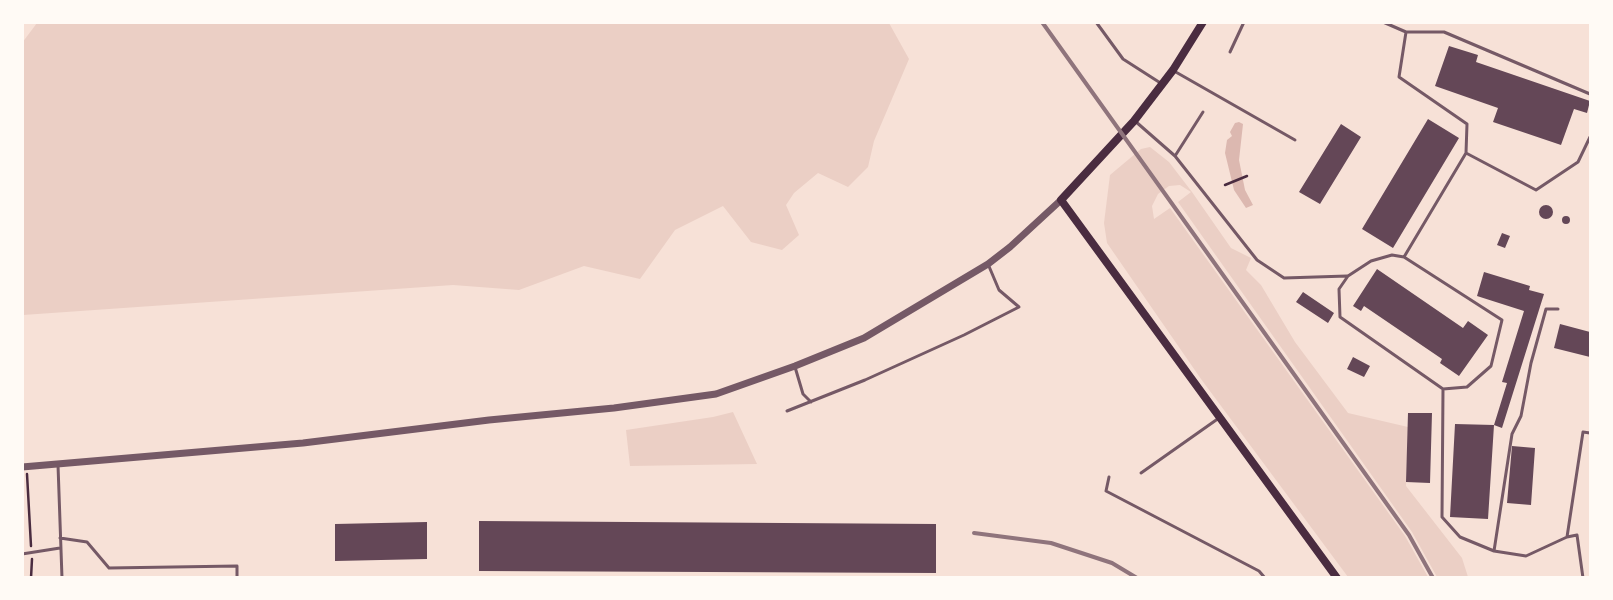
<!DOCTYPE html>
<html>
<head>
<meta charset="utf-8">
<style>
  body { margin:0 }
  #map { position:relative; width:1613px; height:600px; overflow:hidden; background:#f7e1d7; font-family:"Alegreya Sans",sans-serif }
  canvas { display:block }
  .frame { position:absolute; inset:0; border:24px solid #fffaf5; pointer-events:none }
</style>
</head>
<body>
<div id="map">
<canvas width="1613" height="600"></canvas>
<div class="frame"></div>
</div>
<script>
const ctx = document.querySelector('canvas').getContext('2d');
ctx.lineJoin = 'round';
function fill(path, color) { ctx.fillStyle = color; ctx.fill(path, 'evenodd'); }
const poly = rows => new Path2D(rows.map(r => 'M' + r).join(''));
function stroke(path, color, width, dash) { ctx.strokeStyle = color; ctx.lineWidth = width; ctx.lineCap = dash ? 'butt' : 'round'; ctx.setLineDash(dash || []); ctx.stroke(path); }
fill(poly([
  [889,23,909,59,874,141,868,167,848,187,818,173,794,193,786,205,799,235,782,250,751,242,723,206,675,230,640,279,584,266,519,290,453,285,23,315,22,43,37,23],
  [1150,147,1169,162,1192,192,1231,248,1251,258,1246,270,1261,285,1295,342,1348,413,1408,427,1406,486,1462,558,1468,577,1437,577,1412,532,1178,202,1191,192,1180,185,1169,186,1158,194,1152,206,1154,219,1170,208,1405,536,1428,577,1348,577,1201,379,1107,243,1104,223,1110,175,1141,149],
  [733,412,757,464,630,466,626,430,713,417]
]), '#ebcfc5');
fill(poly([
  [1239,122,1243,124,1239,160,1245,190,1253,205,1246,208,1234,190,1225,153,1227,140,1232,136,1230,132,1235,123]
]), '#dcb8b0');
fill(poly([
  [1449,46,1478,55,1476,62,1590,101,1587,113,1574,109,1561,145,1493,122,1498,108,1435,86],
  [1428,119,1459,138,1393,248,1362,229],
  [1341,124,1361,137,1320,204,1299,192],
  '1539 212a7 7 0 1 1 14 0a7 7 0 1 1-14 0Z',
  '1562 220a4 4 0 1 1 8 0a4 4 0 1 1-8 0Z',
  [1502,233,1510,236,1505,248,1497,245],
  [1377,269,1463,328,1468,321,1488,335,1459,376,1440,363,1442,359,1364,306,1361,311,1353,306],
  [1484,272,1530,286,1529,290,1544,294,1502,428,1494,425,1488,519,1450,517,1455,424,1494,425,1507,383,1502,382,1524,311,1477,296],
  [1303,292,1334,313,1328,323,1296,302],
  [1560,324,1590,332,1590,357,1554,348],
  [1353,357,1370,366,1364,377,1347,369],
  [1408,413,1432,413,1430,483,1406,482],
  [1512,446,1535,448,1531,505,1507,503],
  [479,521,936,524,936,573,479,571],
  [427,522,427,559,335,561,335,524]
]), '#644757');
stroke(poly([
  [1225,185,1247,176],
  [27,474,31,546],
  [31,578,32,559]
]), '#4a2c40', 2.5);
stroke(poly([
  [1096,22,1123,59,1162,84],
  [1383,22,1406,32,1444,32,1590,94],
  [1230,52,1244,22],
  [1174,71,1295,140],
  [1135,121,1175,156,1257,260,1284,278,1347,276],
  [1466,153,1536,190,1578,162,1590,137],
  [1175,156,1203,112],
  [1392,255,1404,257,1502,320,1491,366,1467,387,1443,389,1340,317,1339,289,1348,276,1371,261,1392,255],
  [1404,257,1466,153,1467,124,1399,77,1406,32],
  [795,367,803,394,811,402],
  [1443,389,1442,517,1460,537,1494,551,1526,556,1567,537,1577,535,1583,578],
  [787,411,865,380,964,335,1019,307,999,290,988,264],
  [58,465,62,578],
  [1141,473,1219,418],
  [1109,477,1106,491,1259,571,1265,578],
  [1567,537,1583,432,1590,433],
  [60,538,87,542,109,568,237,566,237,578],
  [1494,551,1512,434,1521,416,1531,363,1546,309,1558,309],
  [22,554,60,548]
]), '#755966', 3);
stroke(poly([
  [22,467,303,443,489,420,614,408,716,394,795,366,864,338,988,264,1010,247,1061,200]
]), '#755966', 7);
stroke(poly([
  [1203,22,1173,70,1134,121,1061,200,1337,578]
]), '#4a2c40', 8);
stroke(poly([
  [1042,22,1409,535,1433,578],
  [974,533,1051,543,1112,563,1137,578]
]), '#8f747c', 4);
</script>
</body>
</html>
